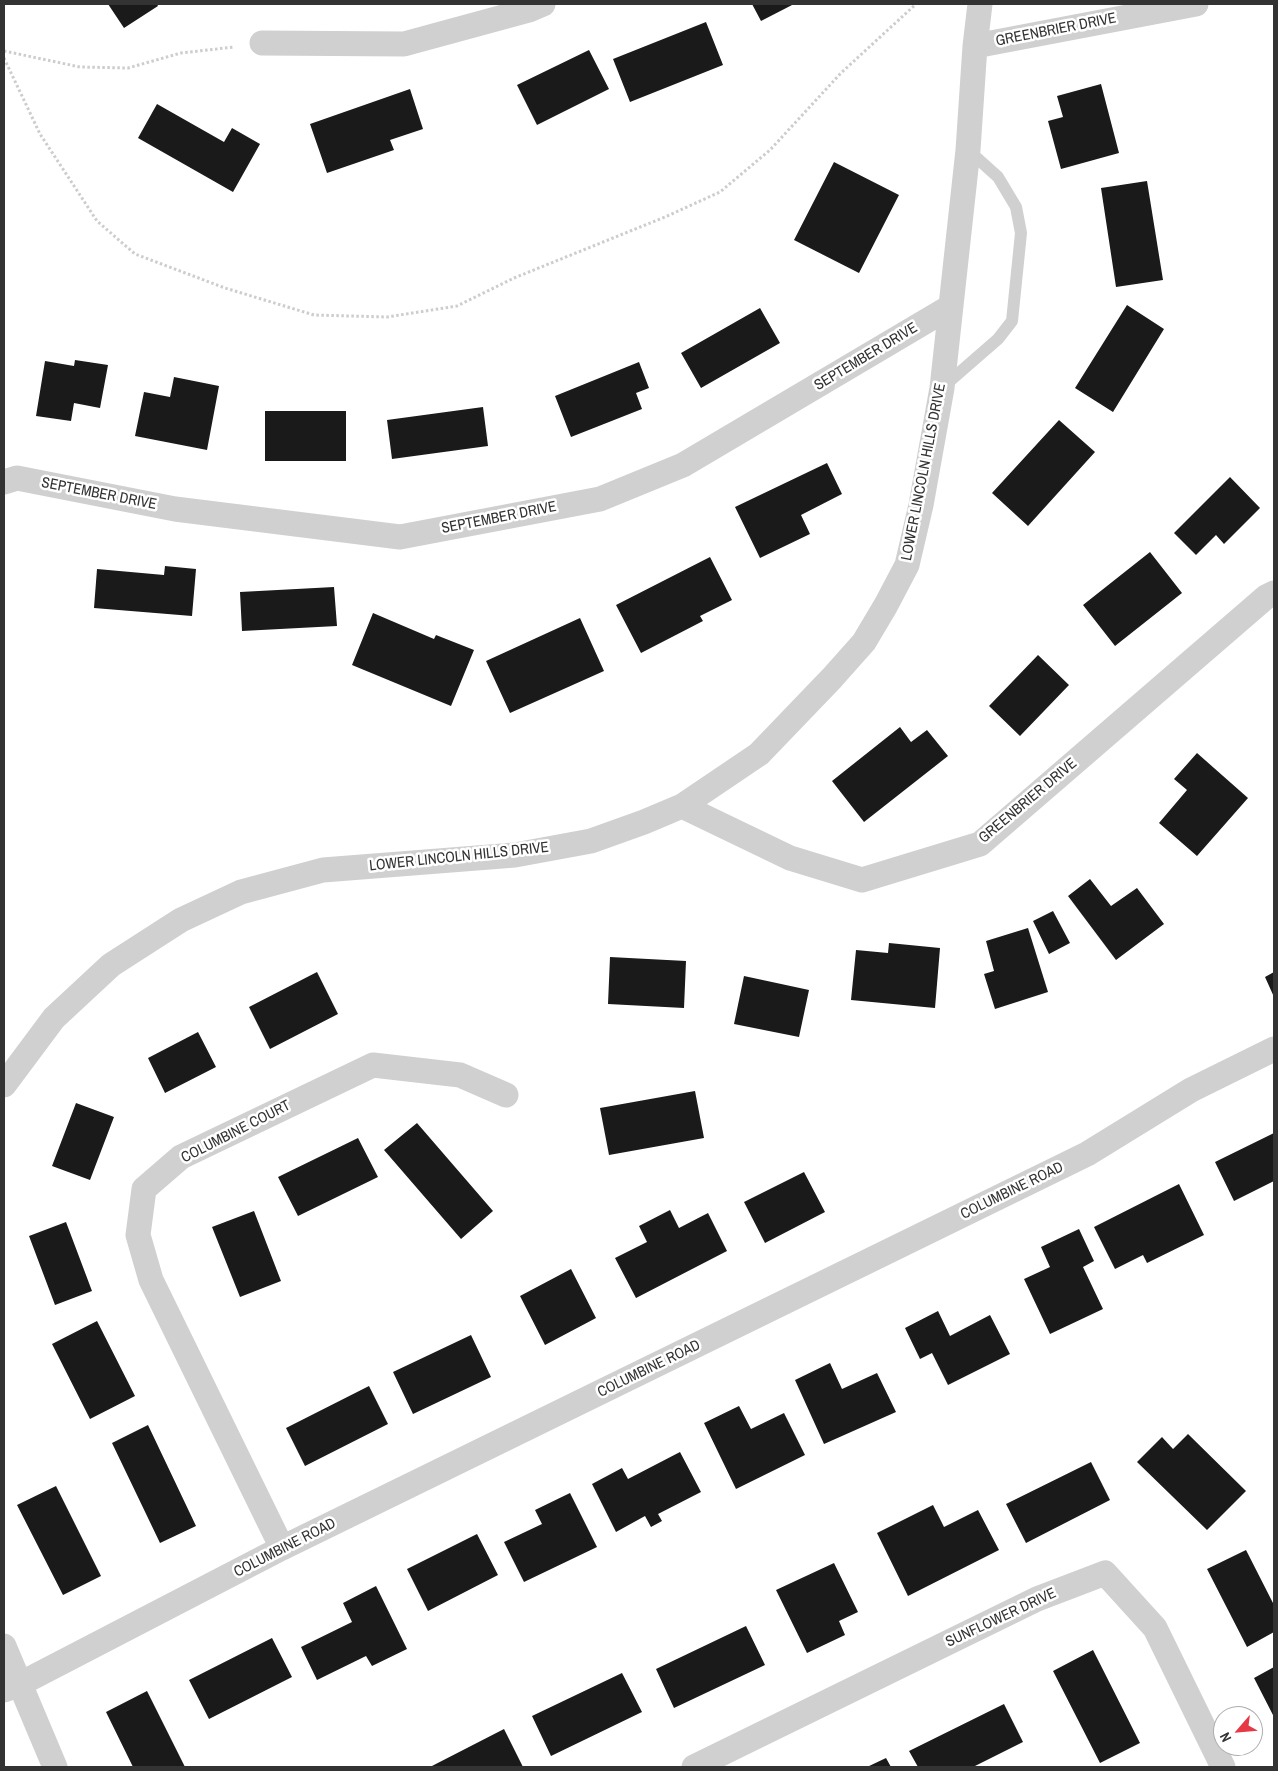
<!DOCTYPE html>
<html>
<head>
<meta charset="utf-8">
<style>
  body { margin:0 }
  #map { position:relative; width:1278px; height:1771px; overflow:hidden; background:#fff; font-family:"Archivo Narrow",sans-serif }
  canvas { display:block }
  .frame { position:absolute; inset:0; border:5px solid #333; pointer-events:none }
  .north { position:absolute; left:1213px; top:1706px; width:50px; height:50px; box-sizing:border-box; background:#fff; border:1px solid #adadad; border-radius:50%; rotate:243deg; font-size:14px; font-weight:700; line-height:20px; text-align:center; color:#333 }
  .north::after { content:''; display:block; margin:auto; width:18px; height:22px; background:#e63946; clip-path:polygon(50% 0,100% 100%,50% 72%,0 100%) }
</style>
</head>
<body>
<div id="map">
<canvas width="1278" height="1771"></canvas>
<div class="frame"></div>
<div class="north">N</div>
</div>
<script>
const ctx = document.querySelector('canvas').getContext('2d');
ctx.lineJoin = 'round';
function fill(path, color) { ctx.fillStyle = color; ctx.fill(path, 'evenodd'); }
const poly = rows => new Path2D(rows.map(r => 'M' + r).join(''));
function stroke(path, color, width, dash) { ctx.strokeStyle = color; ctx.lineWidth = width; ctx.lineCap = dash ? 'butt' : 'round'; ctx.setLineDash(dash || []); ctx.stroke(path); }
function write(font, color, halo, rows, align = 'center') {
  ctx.font = font + ' "Archivo Narrow",sans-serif'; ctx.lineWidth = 5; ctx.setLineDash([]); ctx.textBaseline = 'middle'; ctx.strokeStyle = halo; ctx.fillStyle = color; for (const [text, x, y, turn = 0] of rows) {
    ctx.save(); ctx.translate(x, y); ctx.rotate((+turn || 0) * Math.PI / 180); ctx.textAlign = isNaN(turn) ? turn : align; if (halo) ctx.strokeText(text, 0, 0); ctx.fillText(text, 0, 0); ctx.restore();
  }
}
fill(poly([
  [108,4,157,4,158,6,124,28],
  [752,4,794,4,761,21],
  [706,22,723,65,630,102,613,59],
  [589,50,609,89,537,125,517,85],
  [1101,84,1119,153,1061,169,1048,121,1063,117,1057,96],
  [410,89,423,129,390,140,394,150,327,173,310,124],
  [157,104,224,142,232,128,260,144,233,192,138,138],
  [834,162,899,195,859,273,794,240],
  [1147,181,1163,280,1116,287,1101,188],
  [1127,305,1164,329,1113,412,1075,388],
  [760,308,780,343,701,388,681,353],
  [75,360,108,365,100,408,74,403,71,421,36,416,45,361,74,366],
  [639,362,649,388,636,393,642,409,571,437,555,396],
  [174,377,219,386,207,450,135,436,144,392,170,397],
  [483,407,488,446,392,459,387,420],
  [265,411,346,411,346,461,265,461],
  [1059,420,1095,452,1028,526,992,493],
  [827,463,842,494,801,515,810,534,760,558,735,507],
  [1230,477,1260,508,1224,544,1216,535,1196,555,1174,533],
  [1150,552,1182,593,1115,646,1083,605],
  [710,557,732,600,700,616,703,621,641,653,616,605],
  [165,566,196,569,192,616,94,608,97,569,164,575],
  [334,587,337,626,242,631,240,592],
  [373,613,434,639,436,635,474,650,451,706,352,665],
  [580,618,604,671,510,713,486,661],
  [1038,655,1069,685,1020,736,989,706],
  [900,727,911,742,927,730,948,756,864,822,832,781],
  [1197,753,1248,798,1197,856,1159,823,1187,790,1174,779],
  [1090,879,1111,906,1137,888,1164,924,1116,960,1068,896],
  [1053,911,1070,943,1049,954,1033,921],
  [1028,928,1048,992,995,1009,984,974,994,971,986,941],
  [889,943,940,948,935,1008,851,1000,856,950,888,953],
  [610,957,686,961,684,1008,608,1004],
  [317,972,338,1014,270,1049,249,1007],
  [1274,972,1274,997,1265,977],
  [744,976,809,990,799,1037,734,1024],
  [198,1032,216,1067,165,1093,148,1058],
  [695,1091,704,1138,609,1155,600,1108],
  [76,1103,114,1117,90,1180,52,1166],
  [417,1123,493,1211,461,1239,384,1150],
  [1274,1133,1274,1181,1234,1201,1215,1162],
  [358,1138,378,1177,298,1216,278,1177],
  [804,1172,825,1212,765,1243,744,1202],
  [1179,1184,1204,1235,1147,1263,1143,1255,1115,1269,1094,1227],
  [670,1210,679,1228,708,1213,727,1251,636,1298,615,1258,647,1242,639,1226],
  [254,1211,281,1281,240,1297,212,1227],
  [66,1222,92,1291,55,1305,29,1236],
  [1079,1229,1094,1261,1083,1267,1103,1309,1050,1334,1024,1279,1050,1267,1041,1247],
  [571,1269,596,1318,545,1345,520,1296],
  [938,1311,950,1336,990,1315,1010,1354,948,1385,932,1353,920,1359,905,1328],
  [97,1321,135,1396,90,1419,52,1344],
  [471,1335,491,1377,413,1414,393,1372],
  [830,1363,842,1389,877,1373,896,1412,824,1444,795,1380],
  [369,1386,388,1424,305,1466,286,1428],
  [739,1406,751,1429,784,1413,805,1455,736,1489,704,1423],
  [148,1425,196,1526,160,1543,112,1443],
  [1188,1434,1246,1491,1207,1530,1137,1462,1162,1437,1173,1449],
  [680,1452,701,1492,658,1514,662,1521,651,1527,645,1516,616,1532,592,1484,622,1468,628,1479],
  [1091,1462,1110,1500,1026,1543,1006,1504],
  [56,1486,101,1576,63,1595,17,1505],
  [570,1493,597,1547,524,1582,504,1542,542,1524,535,1510],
  [933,1505,944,1527,978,1510,999,1550,908,1596,877,1533],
  [477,1534,498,1575,428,1611,407,1569],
  [1246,1550,1274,1605,1274,1632,1247,1647,1207,1569],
  [834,1563,858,1612,839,1621,845,1635,807,1653,776,1590],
  [376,1586,407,1649,372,1666,366,1656,317,1680,301,1647,352,1622,343,1603],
  [746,1626,765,1665,674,1708,656,1669],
  [272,1638,292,1677,209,1719,189,1680],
  [1093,1650,1140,1743,1100,1763,1053,1671],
  [1274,1667,1274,1717,1254,1678],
  [622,1673,642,1712,551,1756,532,1716],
  [147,1691,185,1767,133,1767,106,1712],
  [1004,1704,1023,1742,973,1767,918,1767,909,1751],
  [504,1729,523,1767,430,1767],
  [886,1758,891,1767,867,1767]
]), '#1a1a1a');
stroke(poly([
  [4,51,80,67,128,68,181,53,234,47],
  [4,58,40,134,97,221,135,254,225,288,314,315,387,317,457,306,514,278,665,217,720,192,770,150,841,73,916,4]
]), '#cdcdcd', 3, [2.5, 2.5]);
stroke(poly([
  [944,386,998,339,1012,321,1021,233,1016,207,998,177,968,150]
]), '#d0d0d0', 12);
stroke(poly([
  [262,43,404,44,529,10,543,4],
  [975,46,1196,4],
  [4,482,17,478,175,509,400,537,600,499,683,465,950,307],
  [682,806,790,858,862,880,980,844,1266,597,1274,593],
  [4,1085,54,1018,111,965,181,920,241,892,323,870,515,855,591,841,644,822,682,806,759,754,832,678,864,642,886,605,907,565,921,505,942,388,968,150,975,46,980,4],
  [282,1548,151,1280,138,1235,144,1189,181,1157,373,1065,460,1075,506,1095],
  [4,1646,55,1767],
  [4,1690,20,1684,282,1548,1087,1154,1191,1090,1274,1049],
  [694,1767,1037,1599,1105,1573,1155,1628,1223,1767]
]), '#d0d0d0', 25);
write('15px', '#333', '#fff', [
  ["GREENBRIER DRIVE",1056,30,-11],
  ["SEPTEMBER DRIVE",866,357,-31],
  ["LOWER LINCOLN HILLS DRIVE",924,472,-79],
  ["SEPTEMBER DRIVE",99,494,11],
  ["SEPTEMBER DRIVE",499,518,-11],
  ["GREENBRIER DRIVE",1028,801,-40],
  ["LOWER LINCOLN HILLS DRIVE",459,857,-6],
  ["COLUMBINE COURT",236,1132,-27],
  ["COLUMBINE ROAD",1012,1191,-26],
  ["COLUMBINE ROAD",649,1369,-26],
  ["COLUMBINE ROAD",285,1548,-27],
  ["SUNFLOWER DRIVE",1001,1618,-25]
]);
</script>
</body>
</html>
